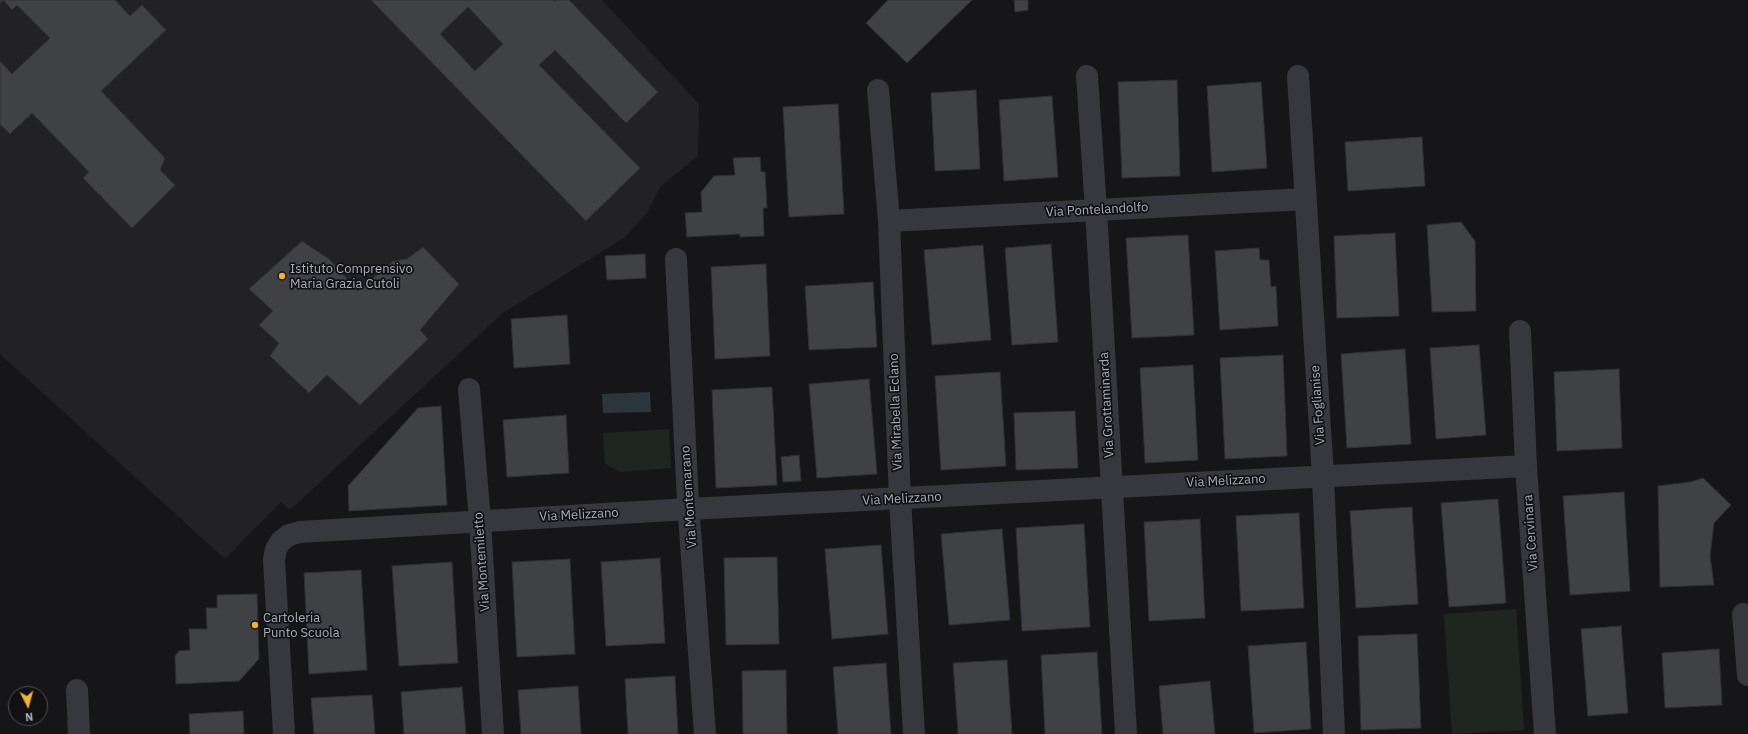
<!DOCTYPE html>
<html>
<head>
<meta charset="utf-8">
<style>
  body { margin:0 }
  #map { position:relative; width:1748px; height:734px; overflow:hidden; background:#161618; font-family:"IBM Plex Sans",sans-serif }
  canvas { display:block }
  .north { position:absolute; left:8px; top:686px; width:40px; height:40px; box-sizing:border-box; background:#111113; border:1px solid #4d4f55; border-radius:50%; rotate:174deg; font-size:11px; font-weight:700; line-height:16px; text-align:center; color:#a8adb8 }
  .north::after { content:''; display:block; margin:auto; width:14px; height:18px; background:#f2b134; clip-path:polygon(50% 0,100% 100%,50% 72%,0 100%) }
</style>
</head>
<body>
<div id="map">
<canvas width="1748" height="734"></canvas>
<div class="north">N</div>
</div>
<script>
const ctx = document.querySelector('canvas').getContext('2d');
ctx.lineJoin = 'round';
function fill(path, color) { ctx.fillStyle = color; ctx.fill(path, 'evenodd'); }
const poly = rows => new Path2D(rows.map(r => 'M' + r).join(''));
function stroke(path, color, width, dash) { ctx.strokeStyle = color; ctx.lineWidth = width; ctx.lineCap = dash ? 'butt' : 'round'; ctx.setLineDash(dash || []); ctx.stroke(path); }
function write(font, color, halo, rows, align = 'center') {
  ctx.font = font + ' "IBM Plex Sans",sans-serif'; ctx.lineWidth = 3.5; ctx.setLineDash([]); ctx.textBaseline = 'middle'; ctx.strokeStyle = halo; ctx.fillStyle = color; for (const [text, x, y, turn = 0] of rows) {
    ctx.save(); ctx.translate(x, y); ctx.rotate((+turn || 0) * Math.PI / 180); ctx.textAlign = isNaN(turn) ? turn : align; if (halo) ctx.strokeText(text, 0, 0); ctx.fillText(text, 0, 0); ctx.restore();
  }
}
fill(poly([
  [0,0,602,0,699,104,698,156,660,187,647,213,624,238,503,313,290,510,281,502,225,559,0,354]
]), '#222225');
fill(poly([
  [669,429,671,468,621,472,605,464,603,433],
  [1516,609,1524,730,1452,734,1444,614]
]), '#1e261f');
fill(poly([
  [650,392,651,412,603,413,602,394]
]), '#2c353c');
const building = poly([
  [0,0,115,0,130,16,142,5,166,30,101,91,165,158,160,170,175,185,132,228,83,178,89,172,32,113,10,134,0,124,0,61,12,74,50,38,17,5,12,10,3,0,0,3,0,0],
  [371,0,553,0,554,1,556,0,569,0,658,92,626,123,555,50,539,65,640,168,586,221,371,0],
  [468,7,503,44,475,71,440,34,468,7],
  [888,0,972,0,907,63,866,23,888,0],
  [1014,0,1028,0,1028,10,1015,12,1014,0],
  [1177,80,1180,176,1122,178,1118,82,1177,80],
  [1261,82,1267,168,1212,172,1207,86,1261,82],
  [976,90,980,169,935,171,931,93,976,90],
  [1052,96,1058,177,1004,181,999,100,1052,96],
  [838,104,844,214,789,217,783,107,838,104],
  [1422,137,1425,186,1348,191,1345,142,1422,137],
  [760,157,761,172,765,172,767,208,763,208,764,236,740,237,740,234,687,237,685,213,702,212,701,192,714,176,735,175,733,158,760,157],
  [1461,222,1475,241,1476,311,1432,312,1427,225,1461,222],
  [1395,233,1399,316,1337,318,1334,236,1395,233],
  [1188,235,1194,335,1132,338,1126,238,1188,235],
  [302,241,329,259,358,291,393,261,407,259,423,247,459,284,420,330,428,339,360,405,327,375,309,393,270,356,279,343,259,325,273,311,249,289,302,241],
  [1051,244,1058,342,1012,345,1005,248,1051,244],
  [983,245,991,340,932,345,924,250,983,245],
  [1259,248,1260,260,1269,260,1271,287,1276,286,1278,326,1220,330,1215,251,1259,248],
  [645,254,646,278,607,280,605,256,645,254],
  [766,264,770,356,715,359,711,267,766,264],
  [873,282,877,347,809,350,805,286,873,282],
  [567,315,570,364,514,368,511,319,567,315],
  [1479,345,1486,435,1436,439,1430,348,1479,345],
  [1405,349,1411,444,1347,448,1341,354,1405,349],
  [1283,355,1287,456,1225,459,1220,358,1283,355],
  [1193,365,1198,460,1145,463,1140,368,1193,365],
  [1619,369,1622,448,1557,451,1554,372,1619,369],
  [1000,372,1006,466,941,470,935,376,1000,372],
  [869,379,877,474,817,478,809,384,869,379],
  [772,387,777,485,716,488,712,390,772,387],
  [441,406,447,505,349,511,348,486,418,408,441,406],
  [1075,411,1078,468,1016,470,1014,413,1075,411],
  [566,415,569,473,507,477,503,420,566,415],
  [799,455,801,481,783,482,781,457,799,455],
  [1703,478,1731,505,1714,523,1710,556,1714,585,1660,587,1658,486,1690,482,1703,478],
  [1624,492,1630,591,1570,595,1563,496,1624,492],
  [1498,499,1506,603,1449,607,1441,503,1498,499],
  [1412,507,1418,604,1356,608,1350,511,1412,507],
  [1299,513,1304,608,1241,611,1236,516,1299,513],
  [1200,519,1205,618,1149,621,1144,522,1200,519],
  [1084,524,1090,627,1022,631,1016,528,1084,524],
  [1002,529,1010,620,949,625,941,534,1002,529],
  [881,545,888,634,832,639,825,549,881,545],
  [777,557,779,644,726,645,724,558,777,557],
  [660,558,665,643,606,646,601,562,660,558],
  [570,559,575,654,517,657,512,562,570,559],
  [452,562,458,663,399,666,392,566,452,562],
  [361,570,367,670,309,674,304,573,361,570],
  [257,594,259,659,239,681,176,684,175,656,179,651,190,650,189,629,207,629,206,608,217,608,217,595,257,594],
  [1621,626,1628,713,1588,716,1581,629,1621,626],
  [1417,634,1421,728,1361,730,1358,636,1417,634],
  [1306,642,1311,729,1254,733,1248,646,1306,642],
  [1719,649,1722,705,1665,708,1662,653,1719,649],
  [1097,652,1102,734,1045,734,1041,655,1097,652],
  [1007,660,1012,734,958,734,953,663,1007,660],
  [886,663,891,734,838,734,833,667,886,663],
  [786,670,787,734,743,734,742,671,786,670],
  [675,676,678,734,628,734,625,679,675,676],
  [1210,681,1215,734,1163,734,1159,686,1210,681],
  [578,686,581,734,521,734,518,690,578,686],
  [462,687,466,734,404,734,401,692,462,687],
  [372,695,375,734,314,734,311,698,372,695],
  [243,711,244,734,190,734,189,714,243,711]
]);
fill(building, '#404145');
stroke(building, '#303034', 1);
stroke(poly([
  [1087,76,1096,210,1126,734],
  [1298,76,1323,476,1334,734],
  [878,90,889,221,900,499,914,734],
  [889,221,1305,199],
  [676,259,688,503,705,734],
  [1520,331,1526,466,1545,734],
  [469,389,480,521,493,734],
  [1743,614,1748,675],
  [77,690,79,734],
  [284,734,274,560,276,549,281,541,289,535,300,532,689,509,1526,466]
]), '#37383d', 22);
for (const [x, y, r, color] of [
  [282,276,4,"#f2b134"],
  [255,625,4,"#f2b134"]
]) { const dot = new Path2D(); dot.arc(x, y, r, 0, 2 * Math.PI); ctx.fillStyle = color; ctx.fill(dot); stroke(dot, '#111113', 1.5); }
write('13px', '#a8adb8', '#111113', [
  ["Via Pontelandolfo",1097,210,-3],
  ["Via Grottaminarda",1107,405,-93],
  ["Via Foglianise",1318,405,-94],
  ["Via Mirabella Eclano",896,412,-92],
  ["Via Melizzano",1226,481,-3],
  ["Via Montemarano",689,497,-94],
  ["Via Melizzano",902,499,-3],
  ["Via Melizzano",579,515,-3],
  ["Via Cervinara",1531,533,-94],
  ["Via Montemiletto",482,562,-94]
]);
write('13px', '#a8adb8', '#111113', [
  ["Istituto Comprensivo",290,269],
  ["Maria Grazia Cutoli",290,284],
  ["Cartoleria",263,618],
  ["Punto Scuola",263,633]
], 'left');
</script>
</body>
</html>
